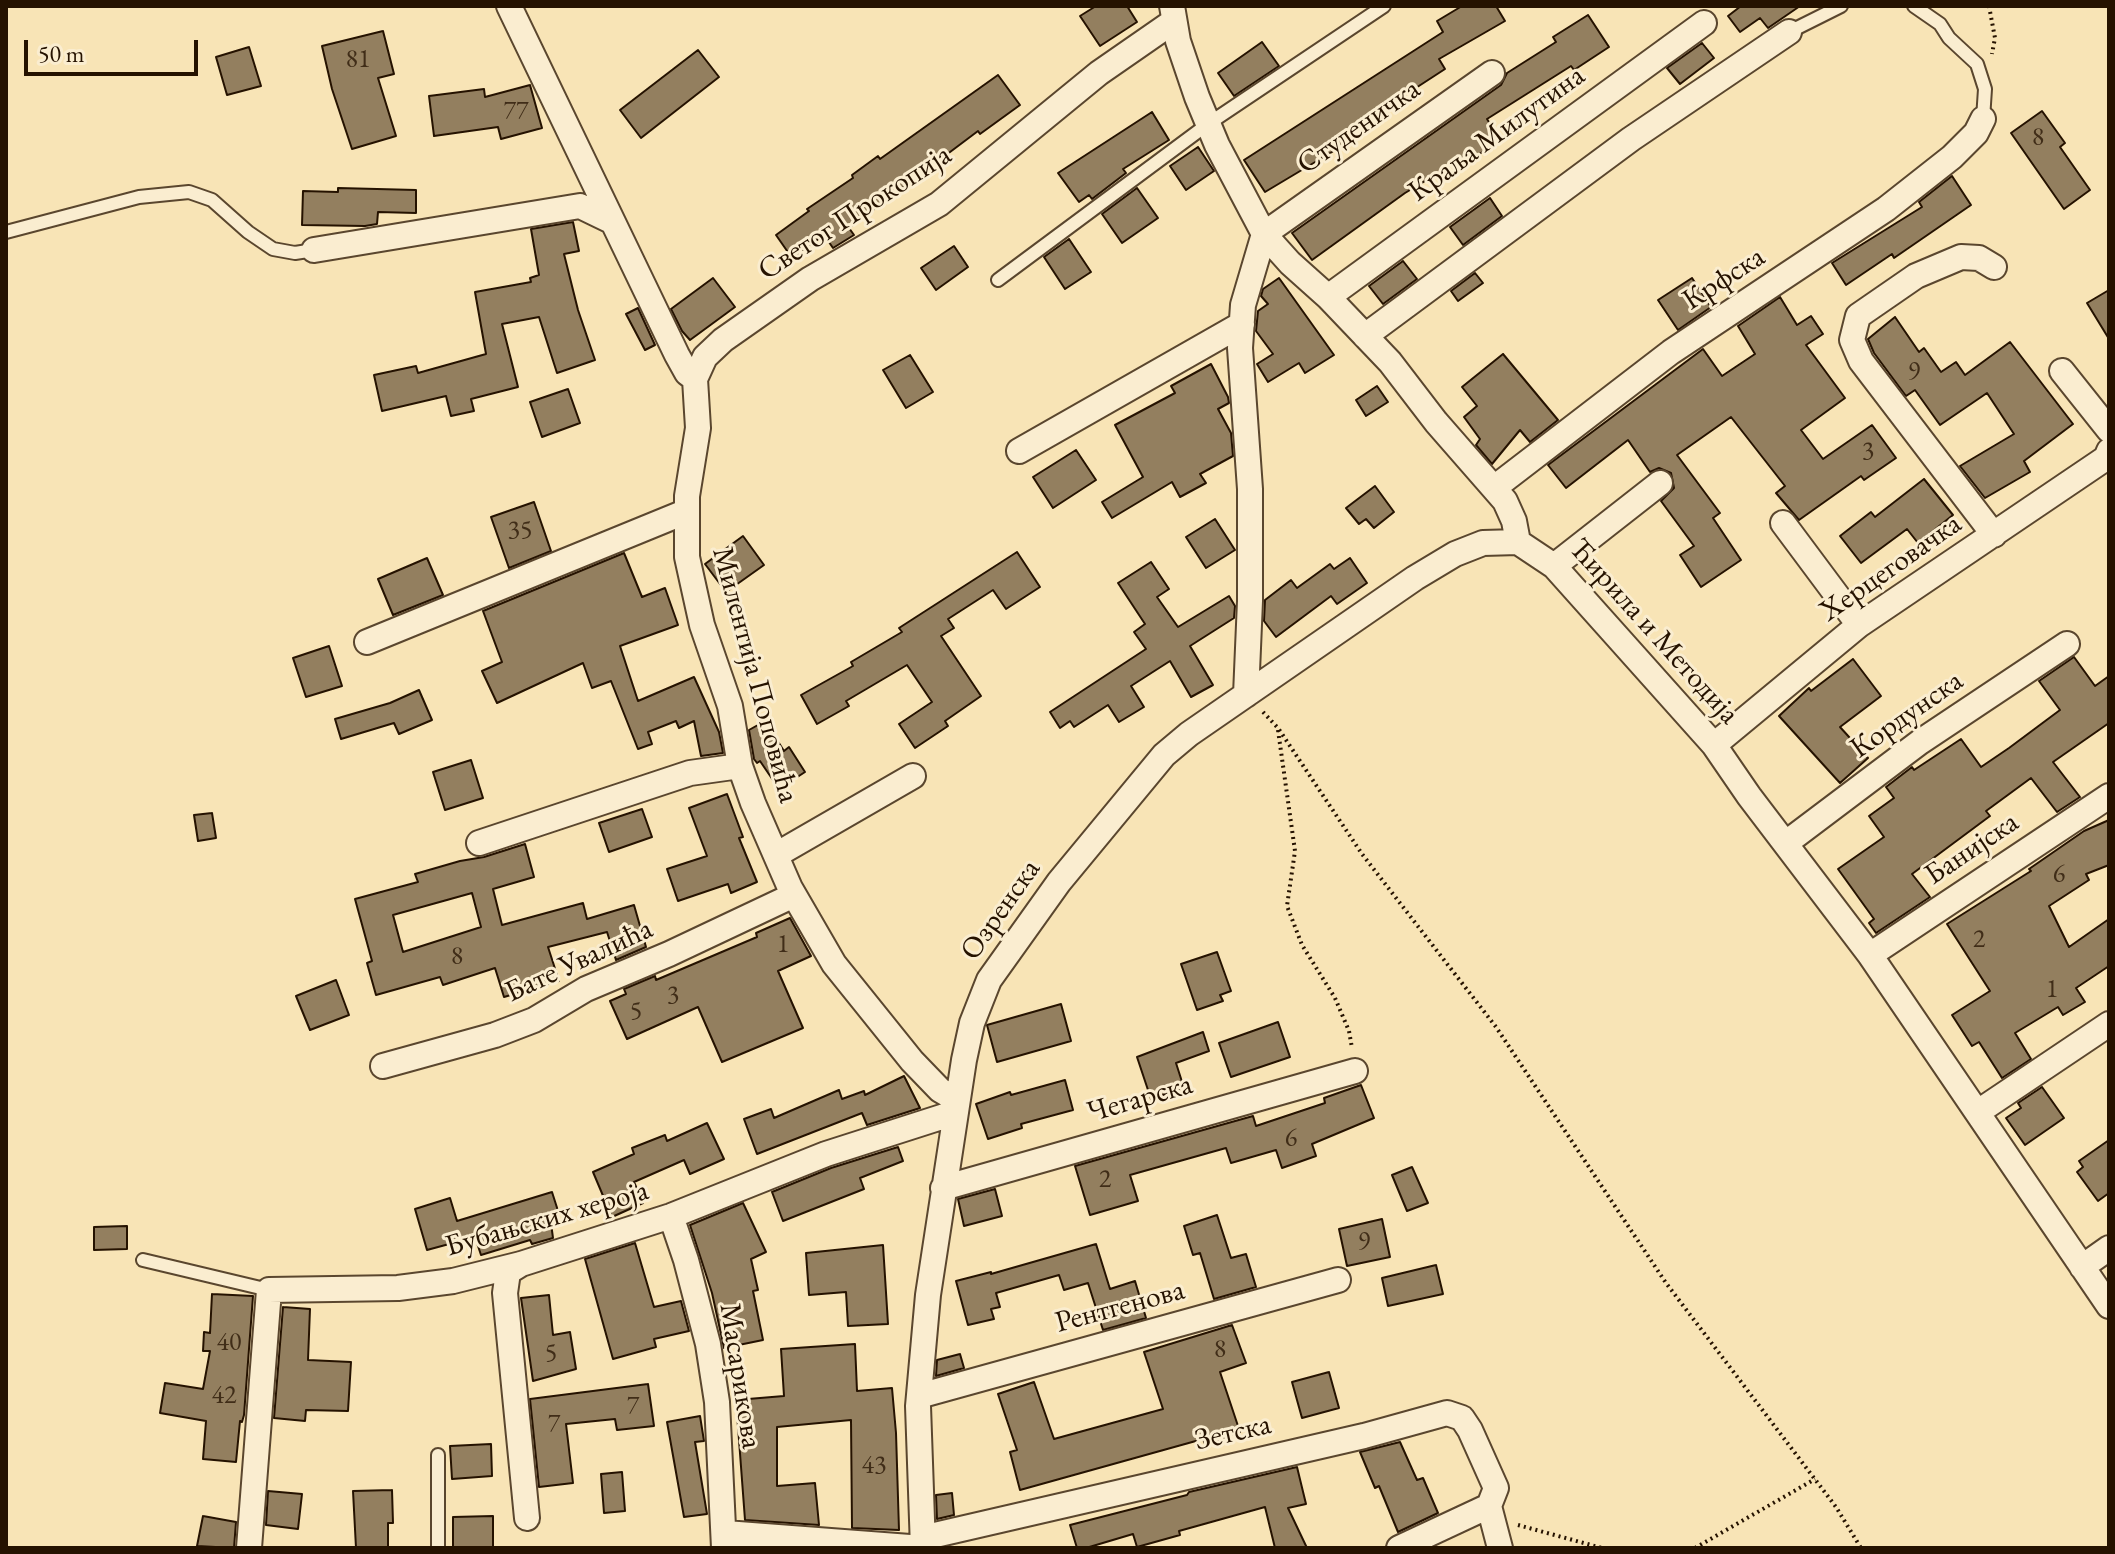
<!DOCTYPE html>
<html>
<head>
<meta charset="utf-8">
<style>
  body { margin:0 }
  #map { position:relative; width:2115px; height:1554px; overflow:hidden; background:#f8e4b6; font-family:"EB Garamond",serif }
  canvas { display:block }
  .frame { position:absolute; inset:0; border:8px solid #251200; pointer-events:none }
  .scale { position:absolute; left:24px; top:40px; width:174px; height:36px; box-sizing:border-box; border:4px solid #251200; border-top:0; padding-left:10px; font-size:24px; line-height:28px; white-space:nowrap; color:#251200; -webkit-text-stroke:6px #faedd0; paint-order:stroke }
</style>
</head>
<body>
<div id="map">
<canvas width="2115" height="1554"></canvas>
<div class="frame"></div>
<div class="scale">50 m</div>
</div>
<script>
const ctx = document.querySelector('canvas').getContext('2d');
ctx.lineJoin = 'round';
function fill(path, color) { ctx.fillStyle = color; ctx.fill(path, 'evenodd'); }
const poly = rows => new Path2D(rows.map(r => 'M' + r).join(''));
function stroke(path, color, width, dash) { ctx.strokeStyle = color; ctx.lineWidth = width; ctx.lineCap = dash ? 'butt' : 'round'; ctx.setLineDash(dash || []); ctx.stroke(path); }
function write(font, color, halo, rows, align = 'center') {
  ctx.font = font + ' "EB Garamond",serif'; ctx.lineWidth = 6; ctx.setLineDash([]); ctx.textBaseline = 'middle'; ctx.strokeStyle = halo; ctx.fillStyle = color; for (const [text, x, y, turn = 0] of rows) {
    ctx.save(); ctx.translate(x, y); ctx.rotate((+turn || 0) * Math.PI / 180); ctx.textAlign = isNaN(turn) ? turn : align; if (halo) ctx.strokeText(text, 0, 0); ctx.fillText(text, 0, 0); ctx.restore();
  }
}
const building = poly([
  [1096,6,1127,6,1137,22,1100,46,1080,16,1096,6],
  [1462,6,1496,6,1505,21,1439,59,1445,69,1342,136,1347,143,1265,192,1244,160,1443,32,1437,21,1462,6],
  [1741,6,1800,6,1768,28,1760,18,1740,32,1728,16,1741,6],
  [1588,15,1609,47,1574,70,1571,66,1487,119,1500,139,1466,164,1462,159,1405,193,1312,260,1292,233,1501,85,1507,73,1556,42,1553,37,1588,15],
  [383,31,394,74,378,78,396,136,352,149,332,89,322,46,383,31],
  [1262,42,1279,66,1234,96,1218,73,1262,42],
  [1702,43,1714,58,1680,84,1667,68,1702,43],
  [249,47,261,86,227,95,216,57,249,47],
  [698,50,719,77,641,138,620,110,698,50],
  [998,75,1020,105,980,134,978,131,849,228,854,235,833,248,824,235,792,258,776,235,809,211,807,209,853,178,852,175,878,156,880,159,998,75],
  [530,85,542,128,501,139,498,127,434,136,429,96,484,89,485,97,530,85],
  [2042,111,2065,143,2060,147,2090,190,2064,209,2011,133,2042,111],
  [1152,112,1169,140,1123,169,1126,173,1092,199,1089,195,1079,202,1058,173,1152,112],
  [1198,147,1214,171,1186,190,1170,166,1198,147],
  [1952,176,1971,205,1894,258,1892,254,1846,285,1832,263,1922,207,1919,202,1952,176],
  [338,188,416,190,416,213,378,212,377,224,365,226,302,225,303,191,338,192,338,188],
  [1137,188,1158,218,1122,243,1102,214,1137,188],
  [1490,198,1502,216,1463,245,1450,227,1490,198],
  [573,222,579,251,564,254,578,310,595,360,557,373,539,317,502,324,518,387,471,399,474,411,451,416,446,396,382,411,374,375,416,366,418,373,486,354,475,292,531,282,530,278,539,275,531,229,573,222],
  [1069,239,1091,272,1065,289,1044,257,1069,239],
  [954,246,968,267,936,290,921,268,954,246],
  [1403,261,1417,279,1383,304,1369,286,1403,261],
  [1475,273,1483,283,1458,301,1451,291,1475,273],
  [713,278,735,307,690,340,682,331,671,309,713,278],
  [1279,278,1334,355,1305,373,1299,363,1268,382,1257,364,1273,354,1256,331,1258,311,1268,304,1261,296,1263,289,1279,278],
  [1692,278,1711,307,1678,330,1658,300,1692,278],
  [2109,290,2109,339,2087,303,2109,290],
  [1780,297,1797,325,1811,316,1823,334,1806,345,1845,398,1801,430,1823,459,1872,425,1896,458,1864,480,1861,476,1799,520,1776,493,1785,486,1731,417,1677,455,1720,513,1713,518,1741,560,1701,587,1680,555,1694,546,1661,501,1674,488,1671,473,1659,468,1650,472,1628,440,1566,488,1548,465,1703,349,1722,376,1755,354,1738,326,1780,297],
  [638,308,655,345,645,350,626,314,638,308],
  [1895,317,1919,352,1924,348,1941,372,1956,362,1965,375,2010,342,2073,424,2024,461,2030,472,1985,498,1960,466,2014,434,1987,393,1940,425,1915,390,1906,396,1874,353,1868,339,1895,317],
  [1503,354,1558,420,1530,442,1520,430,1492,464,1476,445,1480,439,1464,417,1477,406,1462,387,1503,354],
  [910,355,933,392,906,408,883,370,910,355],
  [1211,364,1228,397,1229,403,1218,409,1231,433,1233,456,1200,474,1206,483,1180,497,1172,482,1112,518,1102,502,1143,477,1115,425,1175,393,1171,386,1211,364],
  [1377,386,1388,402,1366,416,1356,400,1377,386],
  [568,389,580,423,542,437,530,402,568,389],
  [1076,450,1096,480,1053,508,1033,477,1076,450],
  [1924,479,1953,515,1918,543,1907,529,1861,563,1840,536,1871,512,1875,517,1924,479],
  [1375,486,1394,512,1374,528,1366,519,1359,524,1346,508,1375,486],
  [534,502,551,551,509,568,491,517,534,502],
  [1215,519,1235,550,1206,568,1186,537,1215,519],
  [743,536,764,565,726,592,705,564,743,536],
  [1017,552,1040,587,1006,609,993,590,948,619,954,628,941,636,981,696,945,721,948,726,915,748,899,724,932,702,907,665,846,701,849,706,817,724,801,695,853,666,851,662,902,632,899,628,1017,552],
  [624,553,642,597,665,588,678,625,620,646,638,701,694,677,719,732,723,753,701,756,694,721,679,728,676,721,648,732,652,744,638,749,611,681,592,688,583,663,497,703,482,671,502,662,483,611,624,553],
  [427,558,443,595,393,615,378,579,427,558],
  [1350,558,1367,583,1337,604,1331,596,1276,637,1264,621,1265,600,1291,580,1297,588,1330,564,1334,569,1350,558],
  [1151,562,1169,589,1157,597,1178,627,1229,596,1235,606,1234,618,1190,646,1213,685,1191,697,1170,661,1131,686,1144,707,1119,722,1108,705,1074,727,1070,721,1060,728,1050,712,1146,649,1134,632,1145,624,1118,583,1151,562],
  [329,646,342,686,306,697,293,658,329,646],
  [2074,657,2095,686,2109,676,2109,723,2053,762,2080,797,2057,812,2031,778,1986,811,1990,816,1912,874,1930,897,1876,933,1869,923,1874,919,1838,869,1884,837,1869,816,1894,798,1886,787,1912,767,1914,770,1961,739,1981,767,2009,748,2060,710,2039,681,2074,657],
  [1853,659,1881,696,1840,727,1868,758,1840,783,1779,716,1809,688,1811,691,1853,659],
  [419,690,432,720,399,734,394,723,341,739,335,719,390,703,419,690],
  [765,721,784,751,789,747,805,772,779,789,760,761,757,763,754,759,749,730,765,721],
  [471,760,483,798,445,810,433,772,471,760],
  [727,794,743,837,739,838,757,882,731,893,728,884,678,901,667,869,707,856,689,808,727,794],
  [642,809,652,837,609,852,599,823,642,809],
  [212,813,216,838,198,841,194,815,212,813],
  [2109,820,2109,865,2086,874,2089,880,2049,906,2069,947,2109,919,2109,966,2076,988,2085,1002,2063,1015,2058,1007,2015,1033,2031,1059,2002,1078,1979,1042,1972,1046,1952,1015,1990,991,1947,924,2031,871,2029,869,2084,831,2109,820],
  [525,844,534,877,493,889,502,925,583,903,587,919,634,905,646,947,616,960,607,932,548,947,559,981,504,997,495,968,443,985,440,977,376,995,367,963,372,961,355,899,418,882,415,874,460,861,484,857,525,844],
  [472,893,481,927,403,952,393,915,472,893],
  [790,918,811,956,778,971,803,1028,722,1062,698,1007,627,1039,610,1001,626,994,624,989,655,976,656,980,757,937,756,933,790,918],
  [1217,952,1231,991,1220,995,1223,1001,1197,1010,1181,964,1217,952],
  [336,980,349,1015,310,1030,296,996,336,980],
  [1061,1004,1071,1041,997,1062,987,1025,1061,1004],
  [1278,1022,1290,1057,1231,1077,1219,1043,1278,1022],
  [1203,1032,1209,1051,1176,1063,1184,1088,1151,1099,1137,1057,1203,1032],
  [904,1076,920,1108,867,1125,862,1113,757,1154,744,1119,771,1109,774,1118,839,1090,842,1099,864,1091,865,1095,904,1076],
  [1065,1080,1073,1110,1021,1124,1022,1128,988,1139,976,1104,1010,1092,1011,1095,1065,1080],
  [1361,1085,1374,1118,1312,1144,1316,1156,1282,1168,1276,1150,1231,1163,1226,1148,1130,1175,1138,1201,1090,1215,1075,1166,1253,1116,1256,1126,1325,1103,1324,1098,1361,1085],
  [2042,1087,2064,1118,2025,1145,2006,1118,2021,1108,2018,1103,2042,1087],
  [707,1123,724,1159,690,1174,684,1160,634,1182,643,1203,612,1217,593,1172,634,1154,632,1148,665,1135,667,1141,707,1123],
  [2109,1140,2109,1193,2098,1201,2077,1172,2083,1167,2079,1161,2109,1140],
  [898,1147,903,1161,860,1178,864,1189,783,1221,772,1192,831,1168,898,1147],
  [1412,1167,1428,1203,1407,1211,1392,1175,1412,1167],
  [995,1189,1002,1216,964,1226,958,1199,995,1189],
  [552,1192,559,1214,550,1216,553,1238,532,1244,530,1240,481,1255,475,1237,427,1250,415,1209,450,1198,457,1221,552,1192],
  [743,1203,766,1252,751,1259,758,1290,753,1291,763,1340,724,1348,712,1293,690,1225,743,1203],
  [1217,1215,1231,1258,1246,1254,1256,1287,1214,1299,1200,1253,1193,1255,1184,1226,1217,1215],
  [1382,1219,1390,1257,1347,1266,1339,1229,1382,1219],
  [127,1226,127,1249,94,1250,94,1227,127,1226],
  [635,1243,654,1307,681,1301,689,1331,654,1339,656,1347,613,1359,585,1259,635,1243],
  [1096,1244,1110,1289,1135,1281,1146,1318,1103,1330,1088,1283,1064,1290,1059,1275,996,1293,1000,1307,991,1309,994,1319,968,1325,956,1281,991,1272,991,1274,1096,1244],
  [883,1245,888,1324,848,1326,846,1292,809,1295,806,1253,883,1245],
  [1436,1265,1443,1294,1388,1306,1382,1278,1436,1265],
  [212,1294,253,1296,244,1415,242,1422,240,1421,236,1462,203,1459,206,1421,160,1413,165,1383,203,1389,210,1351,203,1351,204,1332,210,1333,212,1294],
  [549,1295,553,1335,570,1332,576,1369,533,1381,521,1298,549,1295],
  [283,1307,310,1309,308,1360,351,1362,348,1411,306,1410,305,1421,274,1418,283,1307],
  [1232,1325,1246,1363,1220,1372,1240,1432,1205,1444,1203,1439,1020,1490,1010,1452,1017,1450,998,1394,1034,1382,1054,1439,1163,1409,1144,1352,1232,1325],
  [855,1344,857,1391,892,1388,896,1433,899,1530,852,1528,851,1420,777,1427,777,1486,815,1483,819,1525,745,1520,736,1400,784,1396,781,1349,855,1344],
  [960,1354,964,1368,936,1376,937,1360,960,1354],
  [1329,1372,1339,1408,1302,1418,1292,1382,1329,1372],
  [648,1384,654,1426,617,1430,615,1419,566,1424,573,1483,539,1487,530,1399,648,1384],
  [700,1416,704,1441,695,1442,707,1514,684,1517,667,1422,700,1416],
  [1400,1442,1417,1480,1423,1478,1438,1513,1398,1532,1379,1486,1375,1488,1360,1452,1400,1442],
  [491,1444,492,1476,452,1479,450,1446,491,1444],
  [1297,1467,1306,1504,1288,1508,1307,1548,1275,1548,1265,1507,1179,1531,1180,1535,1137,1547,1133,1534,1086,1548,1077,1548,1070,1525,1187,1495,1189,1492,1297,1467],
  [622,1472,625,1511,604,1513,601,1474,622,1472],
  [392,1490,393,1523,388,1523,388,1548,356,1548,353,1491,392,1490],
  [268,1491,302,1494,298,1529,266,1525,268,1491],
  [952,1493,954,1515,937,1519,936,1495,952,1493],
  [203,1516,236,1522,234,1548,197,1546,203,1516],
  [493,1516,493,1547,453,1547,453,1517,493,1516]
]);
fill(building, '#937f5f');
stroke(building, '#251200', 2);
const lane = poly([
  [1914,6,1940,24,1949,38,1977,64,1985,89,1983,119],
  [1789,32,1841,6],
  [6,232,139,197,189,192,212,200,248,232,273,249,295,253,314,250],
  [998,280,1208,124,1384,6],
  [143,1260,269,1290],
  [438,1548,438,1455]
]);
const street = poly([
  [509,6,677,355,687,373,695,379,698,428,687,496,687,557,702,625,730,706,740,766,753,803,790,888,834,964,912,1061,940,1090,957,1100],
  [1172,6,1178,41,1197,97,1217,145,1264,234,1290,263,1328,297,1390,362,1436,422,1505,501,1514,521,1518,542],
  [1264,234,1492,73],
  [314,250,580,206,611,221],
  [1994,267,1979,258,1961,257,1916,276,1858,316,1852,340,1861,361,1994,535],
  [1328,297,1704,23],
  [1365,336,1631,139,1789,32],
  [2062,371,2109,430],
  [695,379,705,357,723,340,810,279,939,204,1099,73,1174,21],
  [1019,451,1242,324],
  [1494,488,1671,352,1886,209,1952,157,1976,133,1983,119],
  [1783,523,1859,625],
  [1554,566,1660,483],
  [367,642,685,512],
  [1246,695,1250,601,1250,489,1240,348,1243,305,1264,234],
  [1714,745,1859,625,2106,458,2109,451],
  [479,843,690,773,740,766],
  [1786,843,1920,742,2067,644],
  [776,855,913,776],
  [1870,955,2109,796],
  [383,1066,495,1035,534,1020,586,989,669,954,794,895],
  [1978,1112,2109,1024],
  [943,1188,1355,1071],
  [671,1216,686,1260,708,1344,717,1402,724,1548],
  [521,1264,508,1272,505,1293,527,1518],
  [2082,1267,2109,1248],
  [919,1396,1338,1280],
  [1489,1506,1500,1548],
  [725,1533,923,1548],
  [922,1538,1364,1436,1447,1413,1462,1418,1470,1430,1496,1488,1489,1506],
  [249,1548,269,1290,398,1288,453,1281,521,1264,671,1216,826,1154,954,1113],
  [923,1548,918,1406,928,1295,964,1060,972,1023,989,980,1059,882,1164,755,1189,734,1415,578,1455,554,1483,543,1518,542,1554,566,1714,745,1749,796,1870,955,2109,1306],
  [1399,1548,1489,1506]
]);
stroke(lane, '#5a462e', 16);
stroke(street, '#5a462e', 28);
stroke(poly([
  [1989,6,1995,38,1992,54],
  [1263,712,1278,728,1362,854,1496,1027,1666,1283,1836,1507,1861,1548],
  [1278,730,1295,851,1287,906,1302,945,1335,998,1349,1031,1352,1048],
  [1518,1525,1602,1548],
  [1695,1548,1815,1479]
]), '#251200', 4, [2, 4]);
stroke(lane, '#faedd0', 12);
stroke(street, '#faedd0', 24);
write('26px', '#402d18', null, [
  ["81",358,60],
  ["77",516,112],
  ["8",2038,138],
  ["9",1914,373],
  ["3",1868,452],
  ["35",520,531],
  ["6",2059,875],
  ["2",1979,940],
  ["1",783,945],
  ["8",457,957],
  ["1",2052,990],
  ["3",673,996],
  ["5",636,1012],
  ["6",1291,1139],
  ["2",1105,1180],
  ["9",1364,1243],
  ["40",229,1343],
  ["8",1220,1350],
  ["5",551,1354],
  ["42",224,1396],
  ["7",633,1407],
  ["7",554,1425],
  ["43",874,1466]
]);
write('30px', '#251200', '#faedd0', [
  ["Студеничка",1359,127,-35],
  ["Краља Милутина",1497,134,-36],
  ["Светог Прокопија",855,213,-33],
  ["Крфска",1724,279,-33],
  ["Херцеговачка",1891,568,-35],
  ["Ћирила и Методија",1654,632,48],
  ["Милентија Поповића",755,675,75],
  ["Кордунска",1907,715,-35],
  ["Банијска",1972,849,-34],
  ["Озренска",1001,910,-55],
  ["Бате Увалића",579,961,-25],
  ["Чегарска",1140,1099,-16],
  ["Бубањских хероја",547,1219,-16],
  ["Рентгенова",1120,1307,-15],
  ["Масарикова",740,1376,81],
  ["Зетска",1233,1433,-13]
]);
</script>
</body>
</html>
